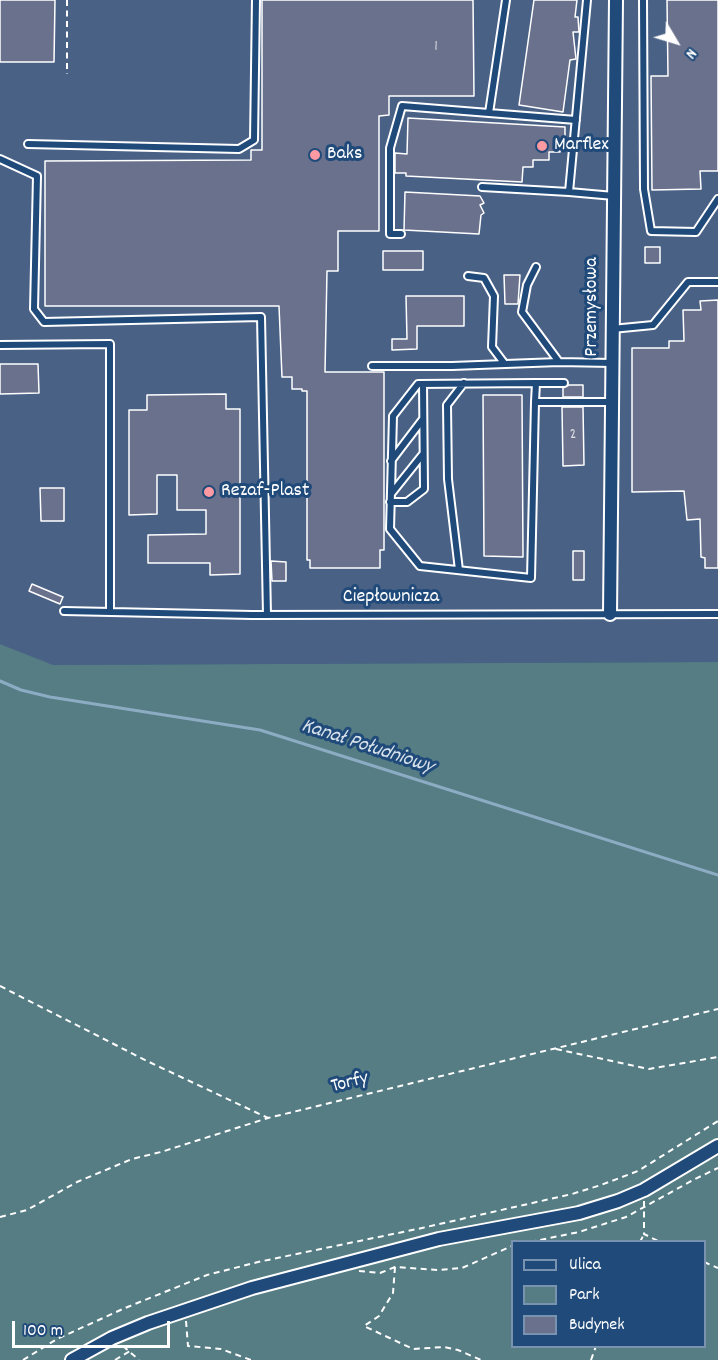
<!DOCTYPE html>
<html>
<head>
<meta charset="utf-8">
<style>
  body { margin:0 }
  #map { position:relative; width:718px; height:1360px; overflow:hidden; background:#365680; font-family:Dekko,sans-serif }
  canvas { display:block }
  .legend { position:absolute; left:511px; top:1240px; width:195px; height:108px; box-sizing:border-box; background:#1f4a7a; border:2px solid #7992af; margin:0; padding:8px 10px; list-style:none; font-size:18px; color:#fff }
  .legend li { display:flex; align-items:center; gap:12px; height:30px }
  .legend b { width:30px; border:2px solid #7992af }
  .north { position:absolute; left:646px; top:12px; width:60px; height:60px; -webkit-text-stroke:4px #1f4a7a; paint-order:stroke; rotate:128deg; font-size:16px; font-weight:700; line-height:24px; text-align:center; color:#fff }
  .north::after { content:''; display:block; margin:auto; width:21px; height:27px; background:#fff; clip-path:polygon(50% 0,100% 100%,50% 72%,0 100%) }
  .scale { position:absolute; left:12px; top:1321px; width:158px; height:27px; box-sizing:border-box; border:3px solid #fff; border-top:0; padding-left:8px; font-size:18px; line-height:21px; white-space:nowrap; color:#fff; -webkit-text-stroke:4px #1f4a7a; paint-order:stroke }
</style>
</head>
<body>
<div id="map">
<canvas width="718" height="1360"></canvas>
<ul class="legend">
<li><b style="height:8px;background:#1f4a7a"></b>Ulica</li>
<li><b style="height:16px;background:#567d84"></b>Park</li>
<li><b style="height:16px;background:#6a718d"></b>Budynek</li>
</ul>
<div class="north">N</div>
<div class="scale">100 m</div>
</div>
<script>
const ctx = document.querySelector('canvas').getContext('2d');
ctx.lineJoin = 'round';
function fill(path, color) { ctx.fillStyle = color; ctx.fill(path, 'evenodd'); }
const poly = rows => new Path2D(rows.map(r => 'M' + r).join(''));
function stroke(path, color, width, dash) { ctx.strokeStyle = color; ctx.lineWidth = width; ctx.lineCap = dash ? 'butt' : 'round'; ctx.setLineDash(dash || []); ctx.stroke(path); }
function write(font, color, halo, rows, align = 'center') {
  ctx.font = font + ' Dekko,sans-serif'; ctx.lineWidth = 6; ctx.setLineDash([]); ctx.textBaseline = 'middle'; ctx.strokeStyle = halo; ctx.fillStyle = color; for (const [text, x, y, turn = 0] of rows) {
    ctx.save(); ctx.translate(x, y); ctx.rotate((+turn || 0) * Math.PI / 180); ctx.textAlign = isNaN(turn) ? turn : align; if (halo) ctx.strokeText(text, 0, 0); ctx.fillText(text, 0, 0); ctx.restore();
  }
}
fill(poly([
  [0,0,718,0,718,662,52,665,0,644]
]), '#4a6186');
fill(poly([
  [0,644,53,665,718,662,718,1360,0,1360],
  [512,1242,704,1242,704,1346,512,1346]
]), '#567d84');
stroke(poly([
  [0,681,21,690,50,697,260,730,718,875]
]), '#8cacc4', 3);
const building = poly([
  [0,0,55,0,54,62,0,62,0,0],
  [262,0,473,0,474,96,389,96,389,115,379,116,379,231,338,231,338,271,327,271,325,372,384,372,384,550,380,550,380,568,310,568,310,560,307,560,307,391,302,391,302,389,292,389,292,377,282,377,279,306,45,306,45,161,251,160,251,150,262,150,262,0],
  [534,0,577,0,575,17,578,17,579,32,573,32,576,59,570,60,563,112,519,105,534,0],
  [667,0,718,0,718,171,700,171,701,189,652,190,651,76,668,76,667,0],
  [408,118,565,127,565,140,560,140,560,152,549,152,549,160,533,160,533,167,523,167,522,182,406,176,406,173,395,173,395,153,407,154,408,118],
  [405,192,480,196,484,203,480,205,484,213,481,215,479,234,404,230,405,192],
  [645,247,660,247,660,263,645,263,645,247],
  [383,251,423,251,423,270,383,270,383,251],
  [504,275,520,275,518,304,505,304,504,275],
  [406,296,464,296,464,326,417,326,417,349,392,350,392,339,407,339,406,296],
  [718,300,718,568,705,568,705,558,701,557,700,519,687,520,684,491,632,492,632,348,669,348,669,341,684,341,683,310,701,310,700,301,718,300],
  [0,364,38,364,39,393,0,394,0,364],
  [569,385,583,385,583,397,563,397,563,388,569,385],
  [226,394,226,409,240,409,240,574,210,575,210,563,148,563,148,535,206,534,206,510,177,510,177,475,157,475,157,514,129,515,129,410,147,410,147,395,226,394],
  [483,395,522,395,523,557,484,556,483,395],
  [562,407,583,407,584,465,563,466,562,407],
  [40,488,64,488,64,521,41,521,40,488],
  [573,551,584,551,584,580,573,580,573,551],
  [271,561,286,562,286,581,272,581,271,561],
  [32,584,63,597,60,604,29,591,32,584]
]);
fill(building, '#6a718d');
stroke(building, '#fff', 1.5);
const service = poly([
  [587,0,569,192,614,196],
  [643,0,644,189,651,231,696,232,718,199],
  [489,113,506,0],
  [28,144,239,149,254,140,256,0],
  [0,159,37,176,34,309,44,322,261,317,267,615],
  [482,187,569,192],
  [401,234,390,234,390,148,402,106,576,120],
  [536,267,527,285,522,312,559,362,612,363],
  [468,276,484,278,494,296,492,347,504,363],
  [612,329,653,325,688,282,718,282],
  [0,345,110,344,110,612],
  [372,366,452,366,559,362],
  [564,383,536,383,535,402,612,402],
  [535,402,531,578,420,566,390,529,393,416,418,384,536,383],
  [391,461,423,419],
  [391,494,423,454],
  [390,502,407,502,424,489,423,384],
  [459,570,448,479,447,405,464,383],
  [64,611,252,615,718,614]
]);
const minor = poly([
  [610,614,616,0],
  [72,1360,112,1338,148,1323,252,1288,439,1239,579,1213,618,1201,644,1190,718,1146]
]);
stroke(service, '#fff', 10);
stroke(minor, '#fff', 16);
stroke(poly([
  [67,0,67,74],
  [0,986,147,1061,268,1118],
  [556,1049,649,1069,718,1057],
  [644,1201,644,1234,660,1242],
  [0,1217,27,1210,77,1182,132,1159,161,1152,268,1118,718,1009],
  [530,1242,579,1232,626,1217,695,1179,718,1168],
  [640,1242,644,1234],
  [704,1262,718,1268],
  [395,1267,393,1293,379,1316,364,1326,413,1349,444,1347,458,1350,481,1360],
  [359,1271,380,1273,395,1267,437,1270,462,1268,512,1246],
  [186,1321,188,1346,221,1349,251,1360],
  [123,1346,139,1360],
  [23,1360,57,1339,125,1308,207,1275,258,1262,422,1228,572,1194,601,1185,638,1171,718,1121],
  [115,1360,130,1351],
  [591,1360,596,1346]
]), '#fff', 2, [6, 4.5]);
stroke(service, '#1f4a7a', 6);
stroke(minor, '#1f4a7a', 12);
for (const [x, y, r, color] of [
  [542,146,6,"#ff9aa2"],
  [315,155,6,"#ff9aa2"],
  [209,492,6,"#ff9aa2"]
]) { const dot = new Path2D(); dot.arc(x, y, r, 0, 2 * Math.PI); ctx.fillStyle = color; ctx.fill(dot); stroke(dot, '#1f4a7a', 2); }
write('16px', '#dadce2', null, [
  ["1",436,48],
  ["2",573,436]
]);
write('20px', '#fff', '#1f4a7a', [
  ["Marflex",554,146],
  ["Baks",327,155],
  ["Rezaf-Plast",221,492]
], 'left');
write('20px', '#fff', '#1f4a7a', [
  ["Przemysłowa",593,307,-90],
  ["Ciepłownicza",391,598],
  ["Torfy",350,1084,-14]
]);
write('italic 21px', '#d9e3eb', '#1f4a7a', [
  ["Kanał Południowy",367,748,18]
]);
</script>
</body>
</html>
